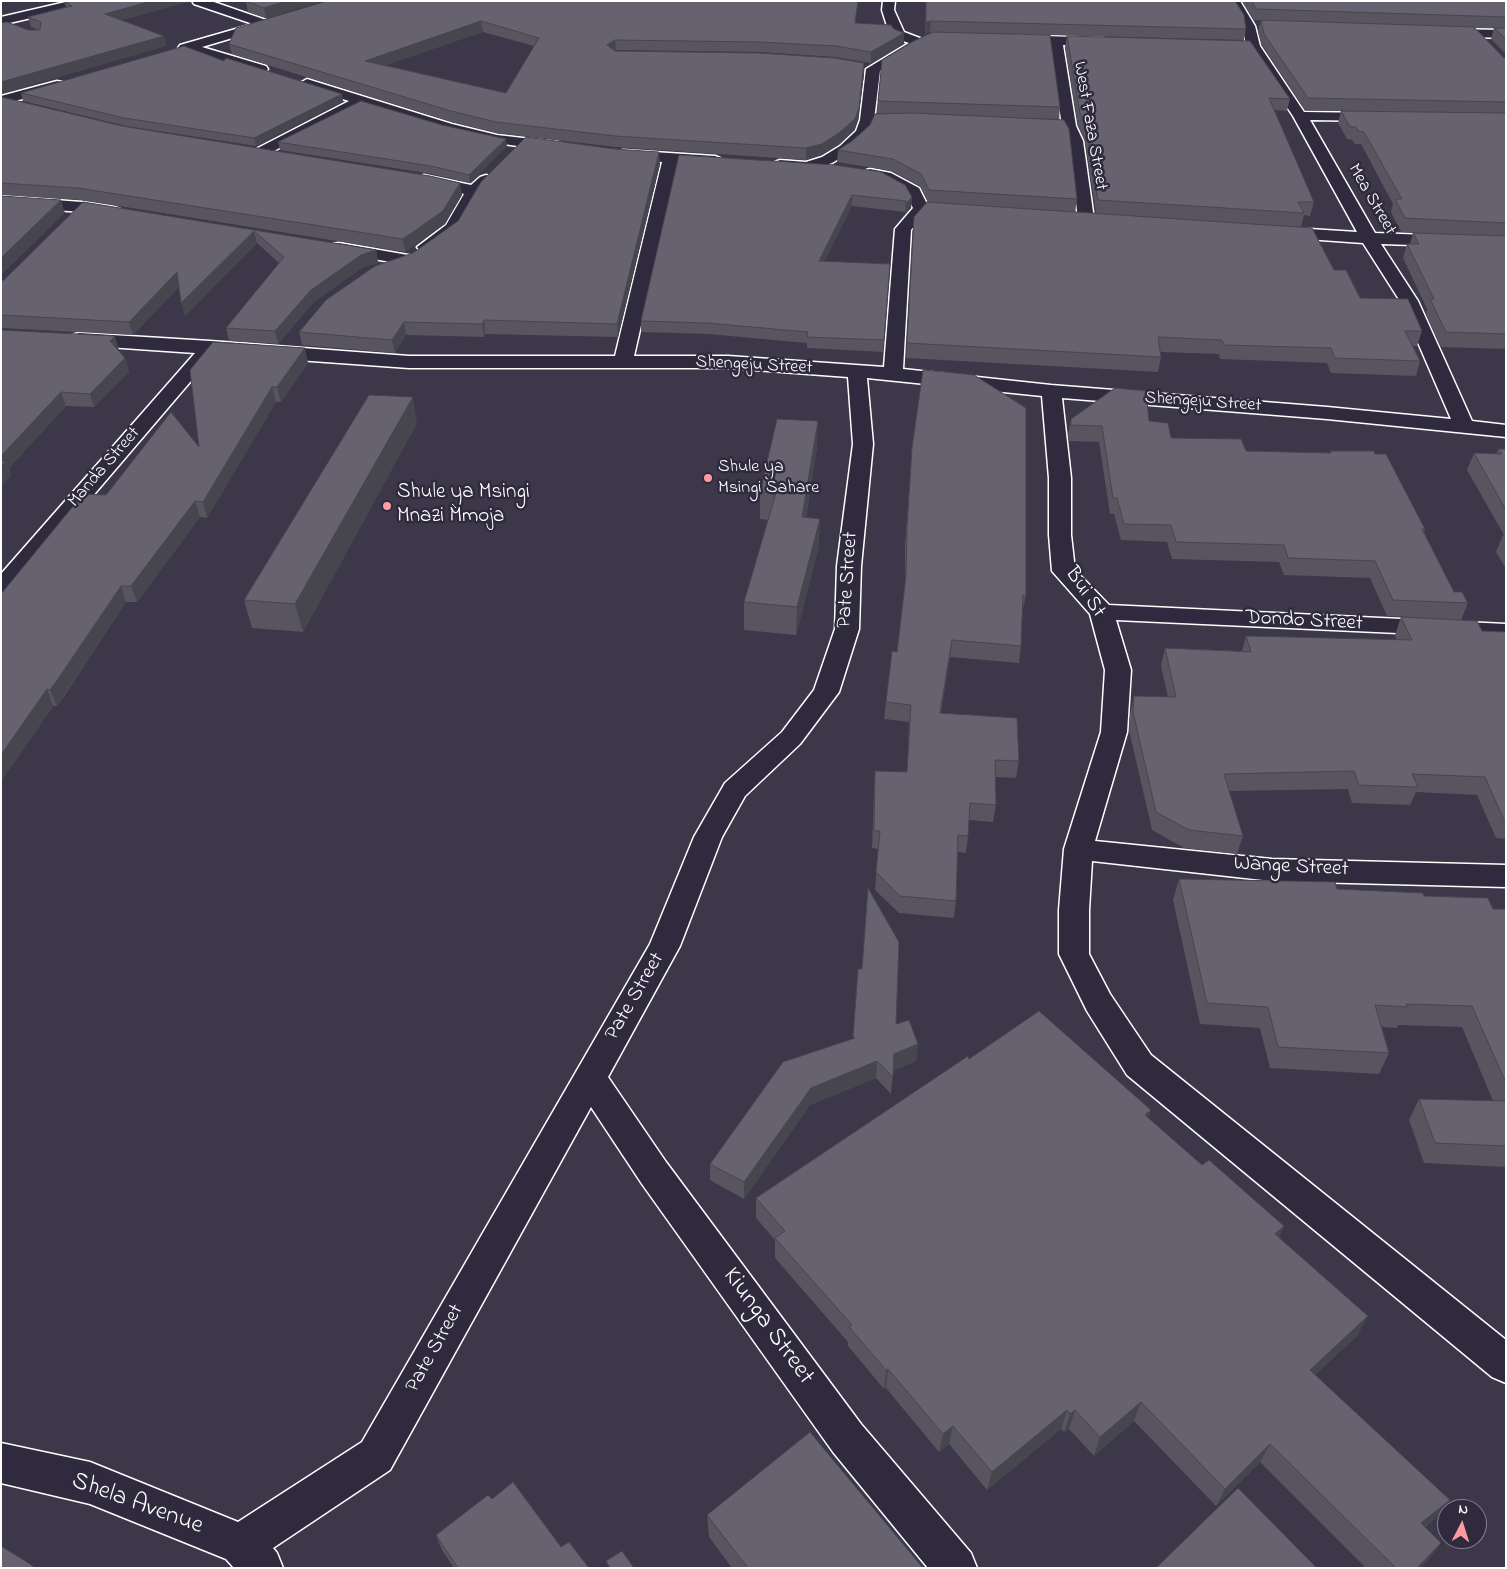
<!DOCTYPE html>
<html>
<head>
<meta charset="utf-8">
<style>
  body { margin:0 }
  #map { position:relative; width:1507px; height:1569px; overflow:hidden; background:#3c3749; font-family:"Indie Flower",sans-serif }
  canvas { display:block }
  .frame { position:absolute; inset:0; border:2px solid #fff; pointer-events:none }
  .north { position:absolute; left:1437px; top:1499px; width:50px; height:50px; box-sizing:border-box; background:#2f2a3d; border:1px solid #827f8b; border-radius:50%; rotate:5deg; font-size:14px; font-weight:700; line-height:20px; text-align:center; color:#fff }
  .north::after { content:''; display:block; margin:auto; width:18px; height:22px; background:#ff9aa2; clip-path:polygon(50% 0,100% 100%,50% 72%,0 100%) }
</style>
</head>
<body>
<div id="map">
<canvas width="1507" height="1569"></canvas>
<div class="frame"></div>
<div class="north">N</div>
</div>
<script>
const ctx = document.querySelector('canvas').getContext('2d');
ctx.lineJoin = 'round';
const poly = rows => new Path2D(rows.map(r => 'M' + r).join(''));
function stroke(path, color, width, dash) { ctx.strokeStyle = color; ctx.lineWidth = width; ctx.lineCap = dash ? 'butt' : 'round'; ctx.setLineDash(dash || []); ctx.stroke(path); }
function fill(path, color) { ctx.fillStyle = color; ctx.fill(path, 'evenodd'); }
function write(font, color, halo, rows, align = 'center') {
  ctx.font = font + ' "Indie Flower",sans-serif'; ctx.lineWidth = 5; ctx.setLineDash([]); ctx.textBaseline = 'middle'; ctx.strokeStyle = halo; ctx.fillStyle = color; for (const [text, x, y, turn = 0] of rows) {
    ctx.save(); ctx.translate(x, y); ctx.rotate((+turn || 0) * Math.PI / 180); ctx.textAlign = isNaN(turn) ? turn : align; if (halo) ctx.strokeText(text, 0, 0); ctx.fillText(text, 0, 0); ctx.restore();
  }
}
const minor = poly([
  [70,1,93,1,91,4,1,25,1,17,70,1],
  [192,1,211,1,266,20,273,20,275,23,273,26,202,47,266,66,268,69,266,72,261,73,188,51,180,51,178,48,180,45,253,24,194,4,192,1],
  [883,1,895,1,894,10,904,32,925,40,927,43,880,71,874,120,870,133,850,152,832,163,807,172,775,168,772,165,775,162,780,160,806,162,822,157,840,146,856,131,860,120,866,69,909,43,894,38,887,26,882,10,883,1],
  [1228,1,1240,1,1255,26,1260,46,1304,112,1377,113,1382,114,1384,117,1382,120,1377,121,1310,120,1375,233,1506,238,1506,248,1381,244,1418,301,1472,421,1506,425,1506,437,1327,419,1062,398,1071,478,1071,535,1075,570,1109,605,1506,624,1506,638,1116,620,1131,670,1127,732,1095,841,1272,859,1506,865,1506,887,1272,881,1092,861,1089,910,1089,954,1110,994,1151,1055,1506,1340,1506,1383,1492,1377,1127,1075,1087,1011,1059,954,1059,910,1064,849,1101,732,1105,670,1090,614,1052,571,1049,535,1049,478,1042,396,867,378,873,444,861,566,859,629,839,692,800,744,745,796,722,837,680,946,608,1077,666,1162,861,1424,971,1553,977,1568,928,1568,833,1452,642,1184,591,1107,390,1470,273,1548,277,1553,283,1568,234,1568,226,1559,90,1504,1,1483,1,1443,90,1462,238,1522,362,1442,650,944,694,837,721,790,725,783,782,732,814,690,835,629,837,566,853,444,848,377,728,368,409,368,214,354,9,594,1,596,1,574,195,353,79,345,72,343,70,339,72,335,79,333,210,341,409,356,615,356,662,162,618,158,615,155,618,152,623,150,715,156,720,158,723,161,720,164,715,166,678,163,634,356,728,356,884,367,895,229,913,208,906,194,881,180,864,177,862,174,864,171,870,169,891,173,919,188,929,208,911,230,903,369,1051,385,1327,407,1451,419,1400,301,1363,243,1278,237,1272,236,1270,232,1272,228,1278,227,1357,232,1293,116,1246,46,1243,26,1228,1],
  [1443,29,1506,30,1506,38,1438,36,1437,33,1443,29],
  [1015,35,1104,38,1111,42,1104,46,1063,45,1076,126,1083,141,1094,219,1092,223,1080,223,1078,219,1069,141,1062,126,1050,44,1010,42,1008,39,1010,36,1015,35],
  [307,79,452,124,497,135,558,142,563,144,566,147,563,150,558,152,497,143,443,131,363,105,264,156,254,156,251,153,254,150,349,101,302,86,300,83,307,79],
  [57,81,62,82,64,85,62,88,1,105,1,96,57,81],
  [424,175,471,185,480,177,486,175,492,177,494,180,481,194,459,232,432,251,426,252,420,251,417,247,446,225,464,194,418,183,416,180,418,177,424,175],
  [1,196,82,202,114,207,120,209,122,212,120,215,114,217,82,212,1,206,1,196],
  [339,243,408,255,414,256,417,260,414,264,408,265,333,252,330,248,333,244,339,243]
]);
stroke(minor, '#fff', 3);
fill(minor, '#2f2a3d');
fill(poly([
  [64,1,190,1,122,20,167,46,28,30,38,30,31,27,28,17,66,7],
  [322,1,266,18,248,12,246,2],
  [327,1,856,23,904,43,871,63,835,57,759,52,616,50,615,51,864,74,858,120,854,130,839,144,821,155,806,160,616,147,497,133,452,122,232,54,229,44],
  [483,32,534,46,506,93,385,65],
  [926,1,1235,1,1246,29,1244,40,930,32,925,34],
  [1242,1,1506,1,1506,54,1491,39,1494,28,1474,28,1503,57,1506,58,1506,349,1441,347,1426,314,1427,309,1403,258,1407,244,1410,244,1413,233,1440,234,1401,232,1391,212,1393,204,1361,144,1355,144,1352,140,1347,139,1338,123,1341,111,1305,110,1262,45,1258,32,1261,20,1323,22,1254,20],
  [1067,36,1290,99,1287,111,1274,110,1314,202,1310,216,1304,215,1301,227,1334,270,1360,298,1422,331,1417,346,1413,346,1420,361,1416,376,1331,373,1327,363,1220,359,1219,354,1160,352,1161,357,1158,372,906,358,914,217,928,202,920,186,892,171,837,162,838,150,852,141,890,114,877,113,878,101,1060,107,1059,119,1012,118,1077,199,1075,212,1096,213,1085,141,1078,125,1065,47],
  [224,61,342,94,343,101,256,146,126,126,23,101,21,93],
  [1,97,122,126,462,195,445,224,405,252,82,200,1,195],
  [278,142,507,146,470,183,432,174,280,150],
  [679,155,912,197,911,208,905,214,905,212,852,206,824,262,890,264,883,352,807,348,807,343,708,334,641,332,641,321],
  [660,164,618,337,485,334,484,337,406,335,395,353,302,345,299,332,413,253],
  [83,202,376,250,378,263,363,267,314,302,278,344,229,341,226,328,279,263,257,243,185,316,179,287,133,335,1,328,1,281,4,280],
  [1,330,119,350,118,350,125,358,129,372,94,407,66,406,9,468,11,475,1,486],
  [308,363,281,402,276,402,207,518,200,517,137,602,126,602,65,695,57,706,53,706,12,766,106,495,199,447,190,370],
  [1071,419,1149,421,1171,438,1246,451,1330,453,1330,451,1375,454,1425,529,1424,533,1454,592,1468,603,1461,620,1482,631,1506,632,1506,839,1496,838,1477,795,1416,792,1410,805,1352,803,1348,789,1229,791,1243,836,1237,854,1184,848,1152,830,1129,730,1130,714,1134,696,1168,697,1161,666,1165,648,1242,651,1246,636,1397,640,1395,635,1401,617,1451,619,1387,616,1370,578,1284,575,1279,562,1172,559,1167,542,1121,540,1114,514,1110,514,1099,442,1069,441,1068,435],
  [417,423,303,632,252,628,244,600],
  [817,447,806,518,819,546,796,635,744,630,744,602,768,520,760,519,760,492],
  [912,448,1026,596,1022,612,1021,646,1019,663,950,657,941,713,1019,761,1016,778,996,777,996,805,993,822,969,820,968,836,966,853,958,852,956,901,954,918,899,913,875,890,878,849,872,848,874,788,875,771,907,772,909,722,884,719,886,702,897,652,905,587,905,545],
  [1498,449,1506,449,1506,569,1496,552,1503,535,1504,535,1467,470,1474,453,1497,454],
  [1179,879,1337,889,1424,896,1493,909,1506,909,1506,1167,1424,1163,1409,1120,1419,1099,1493,1101,1462,1027,1398,1025,1397,1028,1382,1027,1389,1053,1379,1074,1270,1068,1260,1028,1200,1024,1173,900],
  [858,969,896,1024,918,1044,916,1061,893,1071,891,1094,876,1078,810,1105,744,1199,710,1180,710,1164,853,1039],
  [969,1059,1151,1110,1148,1118,1202,1165,1284,1226,1279,1237,1358,1335,1315,1375,1436,1518,1425,1527,1441,1543,1428,1560,1420,1568,1366,1568,1260,1462,1216,1506,1134,1421,1094,1456,1069,1429,1064,1432,1061,1429,987,1490,949,1444,939,1452,886,1388,884,1389,848,1346,848,1342,775,1258,775,1240,756,1218,756,1198],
  [492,1499,589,1568,454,1568,442,1550,436,1535],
  [707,1515,923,1568,732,1568,709,1537]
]), '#585460');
fill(poly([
  [151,1,190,1,107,24,105,14],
  [286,1,322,1,266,18,264,8],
  [481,21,483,32,366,72,365,61],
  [931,21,930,32,925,34,926,22],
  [904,33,904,43,871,63,871,52],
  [164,36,167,46,1,94,1,82],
  [615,40,616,50,607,55,607,45],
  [864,63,864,74,858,120,854,130,839,144,821,155,806,160,806,148],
  [342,94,343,101,256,146,254,138],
  [506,139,507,146,470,183,469,175],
  [659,152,660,164,618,337,617,324],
  [460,183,462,195,445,224,405,252,403,239],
  [852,195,852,206,819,272,819,261],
  [912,197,911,208,905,214,906,204],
  [61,200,65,213,1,275,1,258],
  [254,231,257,243,185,316,181,303],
  [376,250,378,263,363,267,314,302,278,344,275,331,311,290,361,255],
  [177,272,181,285,133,335,129,322],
  [484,320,485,334,484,337,482,324],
  [404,322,406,335,395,353,392,340],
  [115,336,119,350,114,354,110,341],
  [305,348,308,363,281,402,277,387],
  [125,358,129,372,94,407,90,394],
  [272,387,276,402,207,518,203,502],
  [61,392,66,406,9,468,11,475,1,486,1,456],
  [413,397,417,423,303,632,295,604],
  [818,421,817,447,801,545,802,517],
  [195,501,200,517,137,602,131,586],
  [820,519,819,546,796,635,797,607],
  [121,586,126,602,57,706,50,690],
  [952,640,950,657,938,730,940,713],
  [47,689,53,706,1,782,1,755],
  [918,1044,916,1061,892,1071,894,1054],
  [877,1061,876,1078,810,1105,744,1199,744,1182,811,1088],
  [1151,1110,1145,1130,1145,1115],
  [1284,1226,1275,1246,1275,1234],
  [1368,1316,1358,1335,1300,1389,1310,1370],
  [888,1369,886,1388,884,1389,886,1370],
  [1141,1402,1134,1421,1094,1456,1100,1437],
  [1067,1410,1061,1429,987,1490,992,1472],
  [1075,1410,1069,1429,1064,1432,1070,1414],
  [953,1426,949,1444,939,1452,943,1434],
  [1270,1444,1260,1462,1216,1506,1225,1489],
  [1450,1500,1436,1518,1408,1540,1421,1523],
  [1441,1543,1428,1560,1420,1568,1417,1568]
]), '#47454e');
const building = poly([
  [64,1,151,1,105,14,164,36,1,82,1,23,7,22,28,30,40,30,41,22,28,17,72,6,64,1],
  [246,1,286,1,264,8,246,1],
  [327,1,858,1,855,23,891,25,894,29,904,33,871,52,836,46,759,42,615,40,607,45,615,51,759,53,835,58,864,63,859,108,855,119,839,133,822,144,806,148,615,136,496,122,451,111,229,44,236,28,327,1],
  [481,21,539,38,506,93,365,61,481,21],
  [926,1,1235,1,1244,15,1246,29,931,21,926,22,926,1],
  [1252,1,1506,1,1506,17,1256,9,1252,1],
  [1261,20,1474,27,1503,57,1506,58,1506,102,1308,98,1264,34,1261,20],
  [1494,28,1506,28,1506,39,1494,28],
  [933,32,1050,35,1060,107,878,101,882,60,914,41,933,32],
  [1067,36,1250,41,1290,99,1269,98,1314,202,1298,202,1304,213,1098,200,1087,128,1080,113,1067,36],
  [184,46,224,61,226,58,342,94,254,138,124,118,21,93,184,46],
  [1,97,122,126,430,176,460,183,443,211,403,239,78,188,1,183,1,97],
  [361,101,442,125,506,139,469,175,431,166,278,142,361,101],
  [1341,111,1506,113,1506,223,1405,218,1395,199,1402,199,1364,132,1358,131,1356,127,1350,127,1341,111],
  [912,113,1064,120,1069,129,1077,199,929,190,921,174,893,159,838,150,852,141,870,125,875,114,912,113],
  [526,137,615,149,659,152,617,324,484,320,482,324,404,322,392,340,299,332,326,300,375,266,413,253,458,221,481,182,526,137],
  [679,155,835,165,881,172,905,185,912,197,906,204,906,201,852,195,819,261,890,264,884,340,807,337,808,332,707,323,641,321,679,155],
  [1,196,61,200,1,258,1,196],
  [83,202,376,250,361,255,311,290,275,331,226,328,284,257,254,231,181,303,177,272,129,322,1,315,1,281,4,280,83,202],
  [927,202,1312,228,1334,270,1346,270,1360,298,1408,299,1422,331,1405,331,1420,361,1335,358,1331,348,1224,345,1222,340,1158,337,1161,357,907,343,914,217,927,202],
  [1413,233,1506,236,1506,334,1446,332,1430,299,1434,299,1407,244,1419,244,1413,233],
  [1,330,115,336,110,341,125,358,90,394,61,392,1,456,1,330],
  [213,342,305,348,277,387,272,387,203,502,195,501,131,586,121,586,58,679,50,690,47,689,1,755,1,594,83,494,106,495,171,412,199,447,190,370,213,342],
  [923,370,974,375,1026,408,1026,596,1023,595,1021,646,952,640,940,713,1017,718,1019,761,995,760,996,805,970,803,968,836,958,835,956,901,900,896,876,872,880,831,874,831,875,771,907,772,911,705,886,702,892,651,897,652,906,576,907,528,912,448,923,370],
  [1115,388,1146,391,1149,421,1168,423,1171,438,1241,439,1246,451,1331,453,1330,451,1374,451,1375,454,1386,454,1425,529,1422,529,1454,592,1462,592,1468,603,1393,600,1375,561,1288,558,1284,545,1176,542,1171,525,1124,524,1117,498,1113,498,1102,426,1071,425,1071,419,1115,388],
  [369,395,413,397,295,604,244,600,369,395],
  [777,419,818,421,802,517,820,519,797,607,744,602,776,493,760,492,777,419],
  [1498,449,1506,449,1506,510,1474,453,1502,454,1498,449],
  [1,461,6,461,1,466,1,461],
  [1401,617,1477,621,1482,631,1506,632,1506,821,1504,820,1485,777,1412,774,1418,787,1359,785,1354,771,1224,774,1243,836,1189,830,1156,812,1133,712,1134,696,1176,697,1165,648,1251,652,1246,636,1412,640,1401,617],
  [1179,879,1335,882,1337,889,1423,893,1424,896,1488,898,1493,909,1506,909,1506,1083,1472,1006,1406,1004,1407,1007,1375,1005,1389,1053,1278,1047,1268,1007,1207,1003,1179,879],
  [868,888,899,942,896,1024,909,1020,918,1044,894,1054,893,1077,877,1061,811,1088,744,1182,710,1164,783,1062,855,1038,853,1037,858,969,862,969,868,888],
  [1039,1011,1151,1110,1145,1115,1202,1165,1209,1160,1284,1226,1275,1234,1368,1316,1310,1370,1450,1500,1421,1523,1441,1543,1417,1568,1396,1568,1270,1444,1225,1489,1141,1402,1100,1437,1075,1410,1070,1414,1067,1410,992,1472,953,1426,943,1434,888,1369,886,1370,849,1327,852,1325,775,1238,785,1231,756,1198,968,1056,969,1059,1039,1011],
  [1419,1099,1506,1101,1506,1146,1435,1143,1419,1099],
  [810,1432,923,1568,748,1568,707,1515,810,1432],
  [513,1482,561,1547,569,1542,589,1568,458,1568,436,1535,488,1495,492,1499,513,1482],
  [1238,1488,1317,1568,1156,1568,1238,1488],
  [1,1546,30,1564,35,1568,1,1568,1,1546],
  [622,1551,634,1568,610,1568,606,1561,622,1551]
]);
fill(building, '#666270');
stroke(building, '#47454e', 1);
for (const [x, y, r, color] of [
  [708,478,5,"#ff9aa2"],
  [387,506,5,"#ff9aa2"]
]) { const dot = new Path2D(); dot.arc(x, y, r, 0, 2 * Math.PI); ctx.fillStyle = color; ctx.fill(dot); stroke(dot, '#2f2a3d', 2); }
write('18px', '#fff', '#2f2a3d', [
  ["West Faza Street",1089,126,80],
  ["Mea Street",1371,200,60],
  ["Shengeju Street",754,366,3],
  ["Shengeju Street",1203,403,4],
  ["Manda Street",105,468,-49]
]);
write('18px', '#fff', '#2f2a3d', [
  ["Shule ya",718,468],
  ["Msingi Sahare",718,489]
], 'left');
write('21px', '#fff', '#2f2a3d', [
  ["Shule ya Msingi",397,494],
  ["Mnazi Mmoja",397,518]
], 'left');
write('21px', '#fff', '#2f2a3d', [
  ["Pate Street",849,580,-86],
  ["Bui St",1084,593,56],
  ["Dondo Street",1304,622,3],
  ["Wange Street",1291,868,3],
  ["Pate Street",636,997,-60],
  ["Pate Street",436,1349,-61]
]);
write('25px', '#fff', '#2f2a3d', [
  ["Kiunga Street",767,1327,54],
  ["Shela Avenue",137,1505,20]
]);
</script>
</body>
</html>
